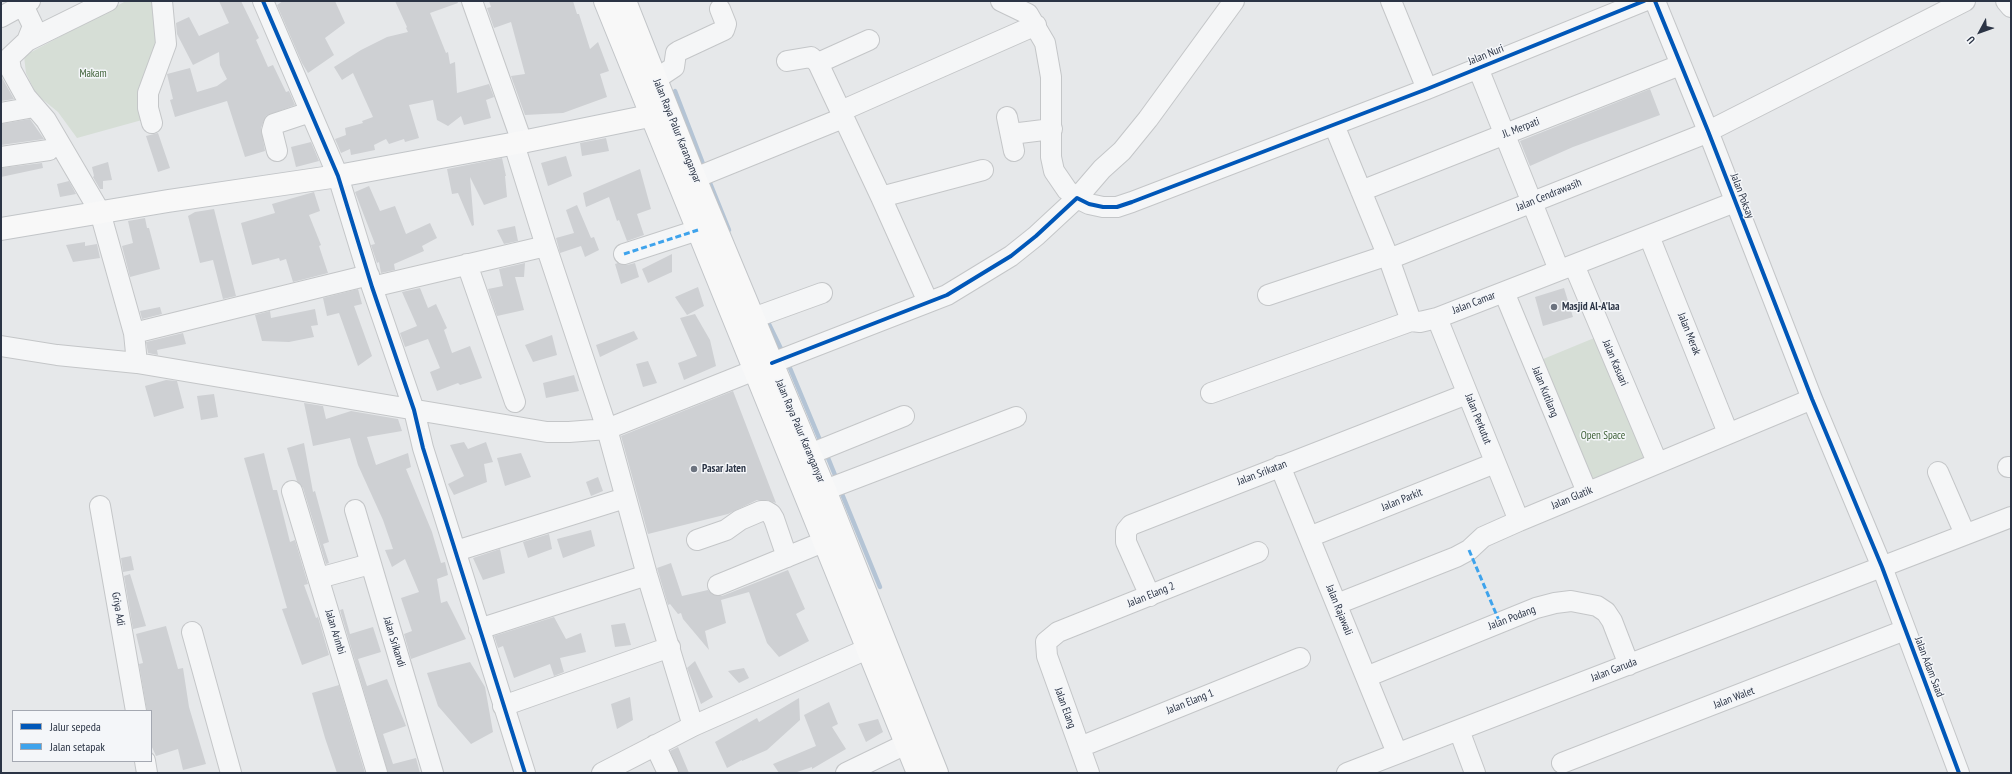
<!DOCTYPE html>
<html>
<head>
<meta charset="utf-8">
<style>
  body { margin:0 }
  #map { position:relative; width:2012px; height:774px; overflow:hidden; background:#e6e8ea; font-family:"PT Sans Narrow",sans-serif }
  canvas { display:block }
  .frame { position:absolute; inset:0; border:2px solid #2b3445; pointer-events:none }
  .legend { position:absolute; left:12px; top:710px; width:140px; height:52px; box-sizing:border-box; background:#f4f6f9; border:1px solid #a4a8b1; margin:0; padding:5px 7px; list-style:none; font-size:12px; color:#2b3445 }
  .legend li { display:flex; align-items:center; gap:8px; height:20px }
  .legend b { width:20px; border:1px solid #a4a8b1 }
  .north { position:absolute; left:1960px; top:12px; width:40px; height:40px; -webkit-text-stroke:3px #f4f6f9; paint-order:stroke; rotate:229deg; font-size:11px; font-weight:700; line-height:16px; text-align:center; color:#2b3445 }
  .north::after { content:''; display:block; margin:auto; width:14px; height:18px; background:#2b3445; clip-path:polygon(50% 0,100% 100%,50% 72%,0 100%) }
</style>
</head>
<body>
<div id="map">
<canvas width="2012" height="774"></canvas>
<div class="frame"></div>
<ul class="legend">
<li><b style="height:5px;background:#0057b8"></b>Jalur sepeda</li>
<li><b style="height:5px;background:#3ea3ec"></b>Jalan setapak</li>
</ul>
<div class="north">U</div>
</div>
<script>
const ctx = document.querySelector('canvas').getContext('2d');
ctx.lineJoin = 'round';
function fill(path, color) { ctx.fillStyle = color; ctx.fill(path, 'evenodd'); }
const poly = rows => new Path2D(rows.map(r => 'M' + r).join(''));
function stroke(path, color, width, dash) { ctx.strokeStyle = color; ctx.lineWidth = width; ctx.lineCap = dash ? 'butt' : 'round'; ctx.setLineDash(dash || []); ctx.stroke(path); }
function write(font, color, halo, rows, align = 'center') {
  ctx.font = font + ' "PT Sans Narrow",sans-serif'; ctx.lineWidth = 3; ctx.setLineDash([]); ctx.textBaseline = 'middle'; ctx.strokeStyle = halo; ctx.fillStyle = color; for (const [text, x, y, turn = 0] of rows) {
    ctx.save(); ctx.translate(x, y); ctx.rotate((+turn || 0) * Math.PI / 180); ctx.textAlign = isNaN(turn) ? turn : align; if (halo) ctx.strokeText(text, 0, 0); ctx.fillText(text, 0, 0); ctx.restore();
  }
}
fill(poly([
  [126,1,155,1,157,34,150,64,142,120,77,138,58,112,36,94,26,73,24,56],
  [1599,336,1648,457,1585,482,1536,362]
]), '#d6ded6');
stroke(poly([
  [675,91,705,169],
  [708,178,729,230],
  [766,318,783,353],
  [787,361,822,445],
  [826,453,837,480],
  [840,489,880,587]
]), '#b4c4d5', 4.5);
fill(poly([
  [219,1,241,1,259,38,256,40,268,67,273,65,286,92,289,91,295,105,266,116,261,128,265,151,245,157,227,101,175,117,170,100,173,99,167,74,190,68,197,92,217,86,227,79,220,65,219,52,193,65,177,34,176,23,189,17,199,36,229,23],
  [283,1,335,1,345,23,325,38,334,55,308,73,302,63,277,5],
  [395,1,457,1,458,3,430,13,446,53,448,52,450,64,455,62,457,93,489,84,494,97,486,100,491,118,464,125,461,116,448,126,437,120,433,100,409,105,419,138,405,142,404,139,389,144,386,139,374,145,375,150,351,155,350,149,341,153,335,139,346,135,345,128,363,123,362,121,373,117,353,73,342,80,334,67,361,50,387,37,408,32,406,28,407,27],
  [489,1,573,1,577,14,579,14,590,49,598,42,609,71,600,74,607,97,563,113,525,115,511,76,525,74,511,22,494,28,487,8,491,7],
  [1,76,14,99,1,101],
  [1650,89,1660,115,1573,147,1530,166,1520,141],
  [30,119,44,139,1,145,1,124],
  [158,133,170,168,158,172,146,136],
  [606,138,609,151,582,156,580,143],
  [311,142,319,161,296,167,291,147],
  [566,156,572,176,548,186,541,163],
  [502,158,506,176,505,176,507,197,484,205,470,177,474,225,472,226,458,193,452,194,447,169],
  [108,162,112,180,103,181,103,189,100,189,93,177,94,176,92,167],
  [42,163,43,168,1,177,1,168],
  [640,169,651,209,637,214,644,235,627,241,619,220,617,221,609,197,586,207,583,193],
  [69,181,76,194,60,197,57,184],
  [369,186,380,211,395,206,406,234,430,223,437,238,422,246,424,251,394,264,395,270,381,273,379,262,377,263,371,245,375,244,355,192],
  [314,192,320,211,309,215,321,245,319,246,328,273,293,282,286,259,280,261,279,258,252,265,241,223,275,213,272,204],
  [577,205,591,238,594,237,599,250,585,257,581,246,560,253,556,238,574,233,566,210],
  [214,209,236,296,223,299,213,260,200,263,188,216,195,212],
  [145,218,147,228,149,228,160,269,130,277,122,246,133,243,128,221],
  [515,226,518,241,504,244,497,230],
  [85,242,85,246,97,244,100,258,73,262,66,245],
  [672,254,672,272,648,283,642,269],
  [525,263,524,277,515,277,524,310,497,316,488,289,503,286,499,269],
  [618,263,627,265,635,263,639,277,621,284,615,264],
  [698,287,704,306,687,315,675,297],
  [420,288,428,308,436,304,447,328,444,330,452,353,470,346,482,378,460,385,458,383,437,391,430,372,440,368,428,339,405,347,400,333,417,326,402,292],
  [1564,288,1573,317,1543,326,1535,297],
  [358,289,362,304,354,306,372,356,358,366,339,313,327,316,323,298],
  [160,307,162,314,142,319,140,311],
  [315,309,318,325,311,326,314,337,289,342,262,341,255,315,270,311,271,318],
  [695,314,710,340,716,366,684,380,678,363,697,356,680,318],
  [634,331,638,339,600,357,596,345],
  [183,333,186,344,157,350,158,355,148,353,146,342],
  [552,335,557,355,533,362,525,345],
  [648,361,657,383,643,387,636,364],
  [574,375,579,391,546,398,543,383],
  [166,380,177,381,184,408,154,417,145,386],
  [733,391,776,503,766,500,757,500,728,514,648,534,621,436],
  [214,394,218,417,201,420,197,396],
  [304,403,323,406,326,419,351,411,398,419,402,431,367,437,376,465,408,453,411,467,406,469,432,532,441,563,445,562,448,575,437,579,441,603,447,601,466,639,411,659,404,634,412,631,401,598,419,592,405,559,392,567,385,550,393,549,383,520,358,465,350,438,313,446],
  [464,442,468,449,486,442,493,462,484,464,487,482,454,495,448,484,464,476,450,445],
  [304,443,313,492,315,491,329,542,323,544,329,563,326,564,303,488,297,481,287,448],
  [264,453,273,490,277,490,290,542,295,540,308,584,304,585,316,618,318,617,329,655,302,665,282,609,287,608,244,458],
  [521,453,531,477,505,486,497,458],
  [598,477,603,491,591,496,586,482],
  [591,530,595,546,563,558,557,539],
  [549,534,552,549,528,558,523,542],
  [500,549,505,573,483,580,473,558],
  [131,556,134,570,123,572,121,558],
  [671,563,682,596,708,590,716,596,722,596,788,570,805,609,796,614,809,641,779,657,767,643,749,592,721,600,726,623,705,631,709,650,683,619,681,613,678,614,670,604,668,605,657,568],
  [130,574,146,626,133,629,124,576],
  [343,609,350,634,373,627,381,652,358,659,367,686,387,679,406,726,383,734,393,764,416,758,420,773,388,773,340,610],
  [554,617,566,639,581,633,586,652,560,658,564,672,554,676,550,664,514,678,503,646,498,648,494,636],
  [625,623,631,645,615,647,611,625],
  [166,626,178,669,183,668,189,707,206,764,183,770,178,749,156,756,151,745,151,711,147,711,139,664,143,663,136,634],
  [695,661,713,697,701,704,687,668],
  [470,662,485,687,493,732,471,744,438,706,427,673],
  [744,668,749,678,739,683,728,671],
  [339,685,365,773,337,773,325,738,312,693],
  [630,697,633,720,617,729,611,704],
  [799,698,800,720,767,750,742,761,742,760,727,768,715,742,757,718,759,722],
  [829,702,838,724,832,727,846,749,812,769,812,767,794,773,779,773,773,764,816,746,804,715],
  [878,719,883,732,866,742,858,724],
  [678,747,689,773,679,773,670,751]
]), '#ced0d3');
const minor = poly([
  [21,1,33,26,27,41,9,58,11,70,26,97,46,120,100,212,134,333],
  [263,1,338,176,372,287,414,410,423,448,525,773],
  [472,1,522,142],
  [1001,1,1028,14,1045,43,1051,77,1051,157,1054,171,1067,190,1077,198,1102,169,1122,151,1148,119,1234,1],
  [1391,1,1427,89],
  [1655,1,1708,131,1812,399,1882,567,1959,773],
  [2006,1,2011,7],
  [1,17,30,1],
  [27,41,108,1],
  [787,61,811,57,818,63,881,197,928,302],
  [818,63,869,40],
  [1478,68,1559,270],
  [656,79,674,67,676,53,679,51,724,30,726,24,720,9],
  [841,111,1036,25],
  [1,113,34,107],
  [1007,117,1014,151],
  [152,123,148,108,148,93,166,44,162,1],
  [1334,125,1389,259,1411,321],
  [1011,134,1052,129],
  [514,144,546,246,607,429,647,575,693,726],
  [277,151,272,131,274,124,310,112],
  [1,157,49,150],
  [695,178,843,118],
  [1361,191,1680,65],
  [881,197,983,170],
  [1649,236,1728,433],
  [624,254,698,230],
  [1389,259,1699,136,1965,1],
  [467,264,515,402],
  [1574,265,1657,462],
  [372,287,546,246],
  [1504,292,1587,492],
  [1268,295,1388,255],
  [753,318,822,293],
  [1437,318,1519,521],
  [1,346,57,355,137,363,547,432,569,432,607,429,755,370],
  [137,363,134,333,369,275],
  [772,363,947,295,1011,256,1036,236,1077,198,1089,204,1103,207,1117,207,1132,202,1427,89,1644,1],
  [1211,393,1411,321,1420,322,1437,318,1735,202],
  [810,454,904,416],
  [1280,466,1397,753],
  [2008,467,2011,467],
  [1938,472,1965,534],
  [825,490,1016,417],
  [292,491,377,773],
  [100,506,136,711],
  [355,510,433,773],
  [1309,537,1495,463],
  [697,540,726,530,740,520,761,511,766,511,771,514,774,519,787,557],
  [456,551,625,498],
  [319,578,370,564],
  [718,585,838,536],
  [1150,596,1126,542,1126,531,1131,525,1467,394],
  [1337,604,1456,557,1469,550,1483,537,1519,521,1812,399],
  [479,629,647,575],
  [192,632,231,773],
  [1366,677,1536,608,1555,603,1571,601,1597,606,1606,612,1612,621,1629,665],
  [503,706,670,647],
  [1459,730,1475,773],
  [655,745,668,773],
  [1080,747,1300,658],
  [145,761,147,773],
  [1562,763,1905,630],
  [602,773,693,726,883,642],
  [846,773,906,744],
  [1089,773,1047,656,1046,642,1058,632,1258,552],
  [1347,773,2011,517]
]);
const major = poly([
  [605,1,918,773],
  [625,1,695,178,825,490,937,773],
  [1,229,168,201,338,176,522,142,664,113]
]);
stroke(minor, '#c4c6c8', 22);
stroke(major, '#c2c5c8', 24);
stroke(minor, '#f5f6f7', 20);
stroke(major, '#f8f8f8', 22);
stroke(poly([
  [624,254,698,230],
  [1469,550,1500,623]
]), '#3ea3ec', 3, [6, 3]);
stroke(poly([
  [263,1,338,176,372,287,414,410,423,448,525,773],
  [1655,1,1708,131,1812,399,1882,567,1959,773],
  [772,363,947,295,1011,256,1036,236,1077,198,1089,204,1103,207,1117,207,1132,202,1427,89,1644,1]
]), '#0057b8', 4);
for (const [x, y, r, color] of [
  [1554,307,4,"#6c737f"],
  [694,469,4,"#6c737f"]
]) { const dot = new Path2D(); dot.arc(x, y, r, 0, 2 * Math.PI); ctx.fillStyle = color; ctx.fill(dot); stroke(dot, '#f4f6f9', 1.5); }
write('11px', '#2b3445', '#f4f6f9', [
  ["Jalan Nuri",1486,55,-22],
  ["Jl. Merpati",1521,128,-21],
  ["Jalan Raya Palur Karanganyar",677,131,68],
  ["Jalan Cendrawasih",1549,195,-22],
  ["Jalan Poksay",1742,196,69],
  ["Jalan Camar",1474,303,-21],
  ["Jalan Merak",1689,334,68],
  ["Jalan Kasuari",1615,363,67],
  ["Jalan Kutilang",1545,392,68],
  ["Jalan Perkutut",1478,419,68],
  ["Jalan Raya Palur Karanganyar",800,431,67],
  ["Jalan Srikatan",1262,473,-21],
  ["Jalan Glatik",1572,498,-23],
  ["Jalan Parkit",1402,500,-22],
  ["Jalan Elang 2",1151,595,-22],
  ["Griya Adi",118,609,80],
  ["Jalan Rajawali",1339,610,68],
  ["Jalan Podang",1512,618,-21],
  ["Jalan Arimbi",335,632,73],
  ["Jalan Srikandi",394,642,73],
  ["Jalan Adam Saad",1929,667,69],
  ["Jalan Garuda",1614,670,-21],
  ["Jalan Walet",1734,698,-21],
  ["Jalan Elang 1",1190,702,-22],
  ["Jalan Elang",1065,708,70]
]);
write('11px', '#3f6138', '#f4f6f9', [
  ["Makam",93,74],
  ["Open Space",1603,436]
]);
write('bold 11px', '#2b3445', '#f4f6f9', [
  ["Masjid Al-A'laa",1562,307],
  ["Pasar Jaten",702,469]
], 'left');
</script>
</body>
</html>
